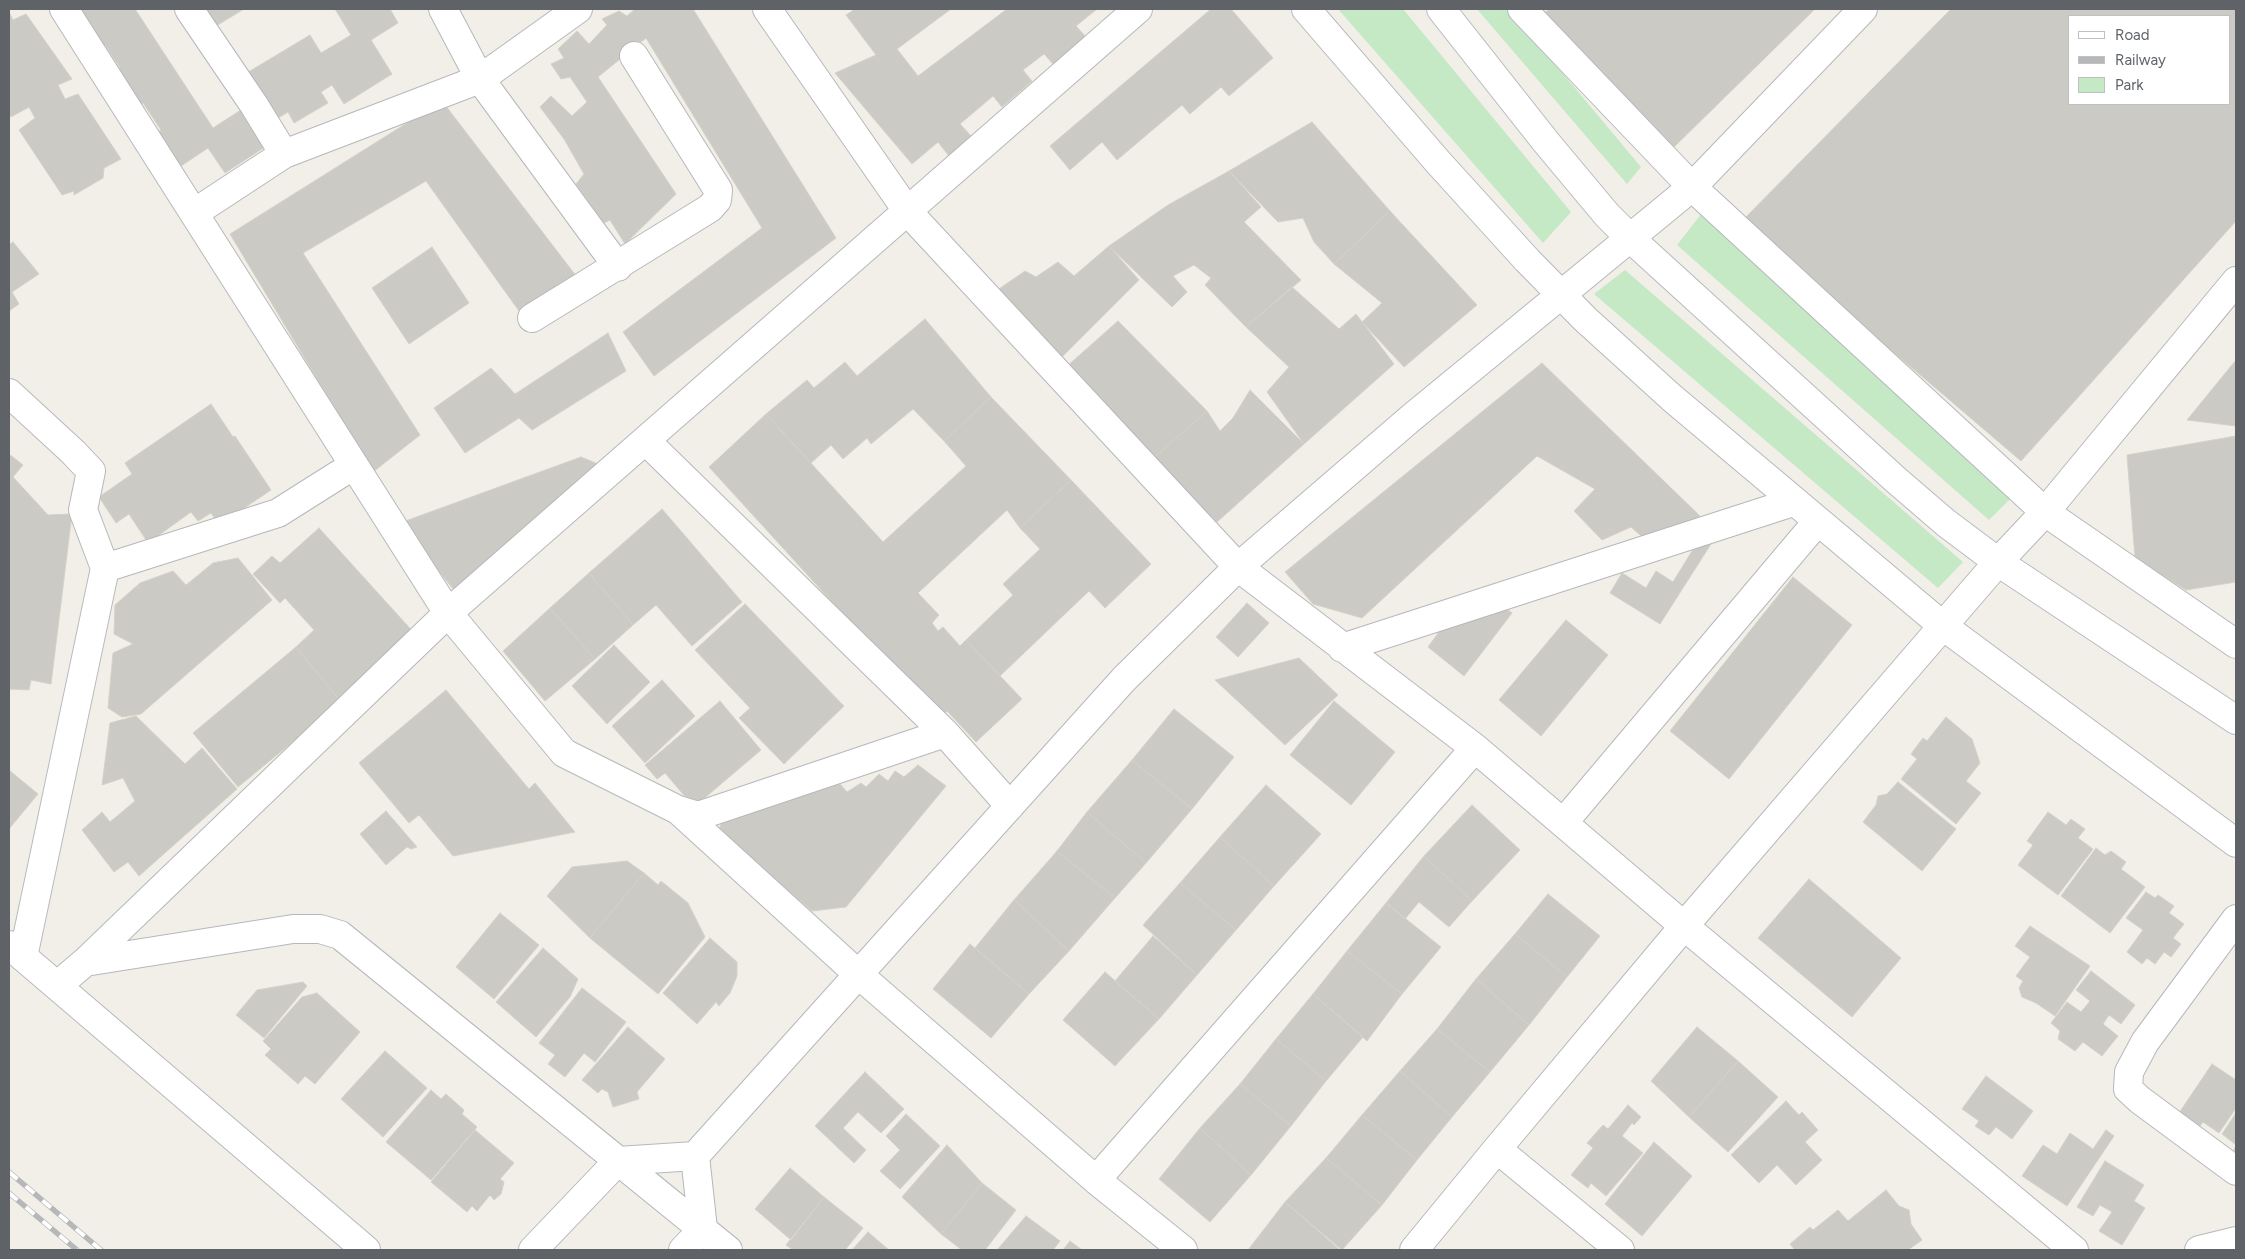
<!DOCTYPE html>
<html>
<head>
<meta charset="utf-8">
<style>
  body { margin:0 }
  #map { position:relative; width:2245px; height:1259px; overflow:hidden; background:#f1efe8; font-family:Figtree,sans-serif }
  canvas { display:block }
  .frame { position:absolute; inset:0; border:10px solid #5f6368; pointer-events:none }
  .legend { position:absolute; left:2068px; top:15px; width:162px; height:90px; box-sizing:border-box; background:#fff; border:1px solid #bfc1c3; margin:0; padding:6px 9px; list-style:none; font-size:15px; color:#5f6368 }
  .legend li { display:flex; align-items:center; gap:10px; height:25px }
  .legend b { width:25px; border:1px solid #bfc1c3 }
</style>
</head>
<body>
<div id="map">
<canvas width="2245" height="1259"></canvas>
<div class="frame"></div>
<ul class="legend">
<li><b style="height:6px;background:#fff"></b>Road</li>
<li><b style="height:6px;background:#b6b7b8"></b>Railway</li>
<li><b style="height:14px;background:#c5e8c5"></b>Park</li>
</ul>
</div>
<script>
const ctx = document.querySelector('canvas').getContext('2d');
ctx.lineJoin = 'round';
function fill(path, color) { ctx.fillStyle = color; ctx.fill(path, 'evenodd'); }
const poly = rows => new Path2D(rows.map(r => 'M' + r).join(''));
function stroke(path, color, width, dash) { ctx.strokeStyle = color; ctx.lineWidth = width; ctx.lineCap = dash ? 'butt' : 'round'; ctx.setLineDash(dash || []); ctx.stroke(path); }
fill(poly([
  [1338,9,1403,9,1571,212,1543,243],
  [1477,9,1509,9,1641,167,1627,184],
  [1702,213,2013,496,1989,520,1677,245],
  [1625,270,1963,562,1938,588,1594,294]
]), '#c5e8c5');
const building = poly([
  [83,9,135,9,213,128,247,106,271,143,225,173,208,148,178,168,155,134,161,130,143,103,137,107,115,72,120,68,105,45,99,49,76,13,83,9],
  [205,9,244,9,216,26,205,9],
  [335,9,390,9,398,23,371,40,392,74,344,104,332,85,321,92,328,103,294,123,288,112,273,121,245,74,310,35,321,53,351,35,335,9],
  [635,9,693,9,836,238,654,376,623,332,762,228,646,38,598,77,676,194,625,244,610,220,604,223,576,184,584,174,564,139,540,107,551,96,572,116,587,102,570,77,561,79,551,64,564,58,558,49,577,31,589,44,607,25,602,19,619,11,627,16,635,9],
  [855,9,951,9,897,49,918,76,1007,9,1097,9,1076,26,1087,38,1054,65,1044,54,1023,70,1032,81,1002,107,993,96,960,124,972,137,949,156,938,142,912,164,835,73,876,55,846,15,855,9],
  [1211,9,1231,9,1273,58,1229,96,1221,87,1190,114,1182,105,1117,160,1102,142,1070,170,1050,146,1211,9],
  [1550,9,1815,9,1672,149,1544,13,1550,9],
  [1951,9,2236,9,2236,221,2021,461,1741,222,1951,9],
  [2069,16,2229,16,2229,104,2069,104,2069,16],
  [9,12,13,20,26,14,72,79,58,85,65,99,78,94,121,159,104,168,103,178,74,195,74,191,62,195,19,130,35,118,29,107,11,117,9,113,9,12],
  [442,101,580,281,524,318,426,181,303,253,420,435,373,472,230,234,442,101],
  [1312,122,1390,211,1334,264,1314,242,1303,218,1278,222,1229,171,1312,122],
  [1229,171,1261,207,1244,222,1301,280,1246,327,1205,285,1211,278,1194,265,1173,276,1187,292,1172,307,1109,246,1168,205,1229,171],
  [1390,211,1477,305,1404,367,1362,322,1382,303,1334,264,1390,211],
  [13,242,39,274,12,292,19,304,9,311,9,245,13,242],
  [1109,246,1139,280,1059,360,996,291,1025,271,1036,277,1058,262,1074,276,1109,246],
  [432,247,469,303,409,344,372,288,432,247],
  [1292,287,1339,329,1356,314,1394,364,1304,444,1267,392,1289,367,1246,327,1292,287],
  [925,319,991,397,944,441,913,409,871,444,867,438,843,459,831,445,811,463,766,414,807,380,814,388,845,362,857,376,925,319],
  [1118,321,1207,411,1150,461,1065,368,1118,321],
  [608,333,626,371,532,430,519,418,465,453,434,408,491,368,515,394,608,333],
  [2236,360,2236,426,2187,420,2236,360],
  [1542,363,1700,516,1648,542,1631,527,1602,540,1574,511,1595,489,1537,456,1362,618,1313,604,1285,572,1542,363],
  [1250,390,1304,444,1217,522,1150,461,1207,411,1220,431,1233,418,1250,390],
  [991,397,1071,480,1020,528,1007,510,918,593,939,615,932,623,938,631,943,627,960,646,966,640,1022,699,976,742,947,711,939,719,709,467,766,414,883,542,966,466,944,441,991,397],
  [211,404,233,437,235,436,271,490,219,525,211,513,198,521,191,512,148,543,129,514,116,523,99,497,132,474,125,463,211,404],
  [2236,436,2236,582,2186,590,2135,558,2127,455,2236,436],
  [9,454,23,465,13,477,48,515,72,514,51,684,31,680,29,690,9,689,9,454],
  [581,457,598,464,458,595,400,523,581,457],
  [1071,480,1151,564,1105,608,1089,591,1000,676,966,640,1013,595,1003,584,1040,549,1020,528,1071,480],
  [662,509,742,602,692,646,656,605,633,625,589,573,662,509],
  [319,528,416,635,341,702,296,647,314,630,285,598,280,603,253,574,272,556,280,563,319,528],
  [1700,538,1711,544,1660,624,1610,593,1622,573,1646,588,1656,571,1673,582,1700,538],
  [238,558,272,600,141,714,122,717,108,708,113,653,133,644,114,634,115,605,140,583,173,571,186,585,213,563,238,558],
  [589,573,633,625,595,659,550,608,589,573],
  [1793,577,1852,625,1729,779,1670,731,1793,577],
  [1247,603,1269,623,1238,657,1216,637,1247,603],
  [745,604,844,706,784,764,739,718,750,708,695,650,745,604],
  [1500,604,1512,613,1464,676,1428,647,1444,625,1500,604],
  [550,608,595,659,545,701,503,651,550,608],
  [1566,620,1608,655,1541,736,1499,700,1566,620],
  [614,645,650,682,607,724,572,686,614,645],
  [296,647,341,702,238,787,193,733,296,647],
  [1299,658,1338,695,1285,745,1215,680,1299,658],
  [662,680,695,716,645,763,612,726,662,680],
  [446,690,529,789,535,783,575,832,453,856,419,815,409,823,359,763,446,690],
  [720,701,761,750,694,807,665,773,657,779,645,765,720,701],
  [1334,701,1395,752,1351,805,1290,755,1334,701],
  [1174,709,1234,757,1192,809,1132,760,1174,709],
  [136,716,185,764,202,748,237,789,139,876,128,862,114,872,82,830,102,812,110,822,135,801,123,778,102,785,110,723,136,716],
  [1946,717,1972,739,1980,763,1966,781,1981,793,1956,824,1901,779,1917,759,1911,754,1923,738,1927,741,1946,717],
  [1132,760,1192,809,1146,863,1087,812,1132,760],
  [918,765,946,786,846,907,812,911,719,830,724,814,840,784,847,792,861,783,866,787,879,774,888,781,895,771,904,777,918,765],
  [9,770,38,794,9,829,9,770],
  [1898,782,1956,829,1922,871,1863,822,1876,805,1878,796,1887,794,1898,782],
  [1266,785,1321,834,1274,886,1220,837,1266,785],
  [1472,805,1520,850,1472,901,1424,856,1472,805],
  [386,811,417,847,411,849,407,847,386,865,360,834,386,811],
  [1087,812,1146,863,1115,898,1057,851,1087,812],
  [2048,812,2066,825,2071,819,2085,829,2078,838,2093,849,2058,895,2018,865,2033,845,2027,841,2048,812],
  [1220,837,1274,886,1236,930,1180,883,1220,837],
  [2096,848,2105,855,2111,851,2126,862,2121,869,2145,887,2110,933,2061,896,2096,848],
  [1057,851,1115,898,1069,951,1014,900,1057,851],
  [1424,856,1472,901,1449,927,1419,902,1405,919,1386,903,1424,856],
  [627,861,644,873,590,938,547,896,572,867,627,861],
  [644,873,658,885,661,881,688,903,705,937,658,994,590,938,644,873],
  [1809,879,1901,958,1852,1017,1758,938,1809,879],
  [1180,883,1236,930,1197,975,1143,925,1180,883],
  [2146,892,2155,898,2158,895,2174,906,2169,913,2184,924,2173,938,2181,944,2171,957,2164,952,2155,964,2147,958,2142,964,2127,952,2143,930,2126,918,2146,892],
  [1548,894,1600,936,1567,977,1515,934,1548,894],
  [1014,900,1069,951,1029,994,975,948,1014,900],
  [1386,903,1441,947,1402,994,1347,951,1386,903],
  [500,913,539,945,494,999,456,967,500,913],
  [2030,926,2090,966,2055,1016,2036,1003,2022,997,2019,988,2023,981,2016,976,2030,957,2015,946,2030,926],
  [1515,934,1567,977,1529,1025,1476,979,1515,934],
  [1153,936,1197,975,1159,1019,1115,981,1153,936],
  [710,938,737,962,737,976,730,993,719,1006,716,1002,697,1024,663,993,710,938],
  [970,944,1029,994,991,1038,933,989,970,944],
  [543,948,578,979,570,997,536,1037,496,1002,543,948],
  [1347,951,1402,994,1367,1041,1313,994,1347,951],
  [2091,971,2135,1005,2121,1024,2109,1015,2103,1024,2118,1036,2102,1056,2083,1042,2075,1051,2058,1039,2060,1031,2051,1023,2067,1002,2081,1012,2090,1001,2076,990,2091,971],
  [1105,972,1159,1019,1115,1066,1063,1020,1105,972],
  [1476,979,1529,1025,1490,1072,1437,1029,1476,979],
  [303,982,307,986,264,1038,236,1015,257,990,303,982],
  [582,988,626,1022,595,1062,584,1053,565,1077,548,1064,555,1055,539,1043,582,988],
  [317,993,360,1032,315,1084,305,1076,298,1084,265,1055,271,1049,263,1041,302,997,317,993],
  [1313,994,1363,1037,1326,1081,1276,1039,1313,994],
  [628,1027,665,1059,637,1092,639,1099,613,1107,608,1092,602,1089,598,1093,582,1080,628,1027],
  [1697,1027,1738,1061,1689,1117,1651,1081,1697,1027],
  [1437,1029,1490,1072,1452,1117,1400,1071,1437,1029],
  [1276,1039,1326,1081,1291,1126,1240,1084,1276,1039],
  [385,1051,427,1088,383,1137,341,1099,385,1051],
  [1738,1061,1778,1097,1728,1152,1689,1117,1738,1061],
  [2212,1064,2236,1080,2236,1108,2219,1133,2203,1122,2198,1129,2177,1116,2212,1064],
  [1400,1071,1452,1117,1417,1160,1362,1115,1400,1071],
  [865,1072,904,1109,881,1133,858,1112,843,1128,866,1150,854,1163,815,1126,865,1072],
  [1986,1076,2033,1111,2012,1139,1996,1127,1989,1135,1975,1126,1979,1121,1962,1109,1986,1076],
  [1240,1084,1291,1126,1251,1175,1200,1128,1240,1084],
  [431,1090,441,1099,446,1094,464,1110,462,1114,477,1127,431,1180,386,1142,431,1090],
  [1786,1101,1799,1115,1802,1112,1818,1130,1805,1142,1822,1160,1796,1185,1777,1165,1759,1183,1731,1155,1786,1101],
  [1628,1105,1641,1117,1634,1125,1632,1123,1622,1136,1643,1153,1606,1196,1591,1183,1588,1188,1571,1175,1593,1148,1587,1143,1603,1125,1608,1129,1628,1105],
  [2236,1113,2236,1152,2234,1150,2236,1145,2222,1134,2236,1113],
  [906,1114,940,1146,900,1189,880,1171,900,1150,886,1136,906,1114],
  [1362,1115,1417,1160,1382,1205,1326,1158,1362,1115],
  [1200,1128,1251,1175,1210,1222,1159,1179,1200,1128],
  [475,1130,514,1163,500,1179,504,1182,501,1194,494,1200,490,1195,477,1211,472,1206,467,1212,431,1182,475,1130],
  [2106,1130,2114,1136,2067,1206,2022,1176,2043,1145,2057,1154,2070,1133,2093,1149,2106,1130],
  [1654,1142,1692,1176,1642,1236,1605,1204,1654,1142],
  [947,1145,982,1183,941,1234,902,1197,947,1145],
  [1326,1158,1382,1205,1342,1250,1285,1202,1326,1158],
  [2105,1161,2144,1185,2134,1201,2145,1208,2122,1245,2099,1231,2112,1212,2100,1205,2093,1216,2077,1207,2105,1161],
  [790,1168,824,1197,791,1240,755,1209,790,1168],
  [982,1183,1016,1210,985,1250,962,1250,941,1234,982,1183],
  [1886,1190,1899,1206,1909,1210,1911,1224,1922,1240,1908,1250,1795,1250,1790,1244,1810,1227,1813,1230,1838,1210,1848,1221,1886,1190],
  [824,1197,863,1228,845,1250,793,1250,786,1245,824,1197],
  [1285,1202,1340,1250,1248,1250,1285,1202],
  [1026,1216,1060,1241,1053,1250,997,1250,1026,1216],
  [868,1232,889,1250,852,1250,868,1232],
  [1070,1241,1082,1250,1063,1250,1070,1241]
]);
fill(building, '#cccac5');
stroke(building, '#d6d1c6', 1);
const street = poly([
  [64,9,448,613,564,753,678,810,858,974,1096,1180,1183,1250],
  [189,9,254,105,284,154],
  [443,9,480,79,618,267],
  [767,9,908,212,1238,567,1475,748,1684,926,2074,1250],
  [1306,9,1438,162,1527,260,1585,319,1672,398,1943,626,2236,843],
  [1522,9,1692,187,2045,512,2236,644],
  [194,213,284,154,480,79,578,9],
  [532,318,710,208,717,200,718,190,634,56],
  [9,393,73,452,91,471,83,510,105,568,23,957],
  [646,441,945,733,1010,806],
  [105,568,278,513,354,465],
  [1342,648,1793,502],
  [678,810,698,816,945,733],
  [1563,823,1817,522],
  [2236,919,2145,1042,2129,1072,2128,1089,2140,1100,2236,1171],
  [9,945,366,1250],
  [85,962,293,929,320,929,340,935,728,1250],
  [57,986,85,962,448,613,1138,9],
  [1497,1149,1620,1250],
  [1096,1180,1475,748],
  [533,1250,618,1161,695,1156,1124,679,1238,567,1411,418,1692,187,1863,9],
  [683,1250,703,1229,695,1156],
  [1414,1250,1497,1149,1684,926,1998,562,2045,512,2236,281],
  [2199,1250,2236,1241]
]);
const secondary = poly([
  [1441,9,1546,142,1607,215,1630,238,1896,480,1946,523,1998,562,2236,720]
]);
stroke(street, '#b5b8bc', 30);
stroke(secondary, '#b6babf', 30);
stroke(street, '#fff', 28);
stroke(secondary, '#fff', 28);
const rail = poly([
  [9,1172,101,1250],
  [9,1193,77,1250]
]);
stroke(rail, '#b6b7b8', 5.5);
stroke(rail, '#fff', 4, [11]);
</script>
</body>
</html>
